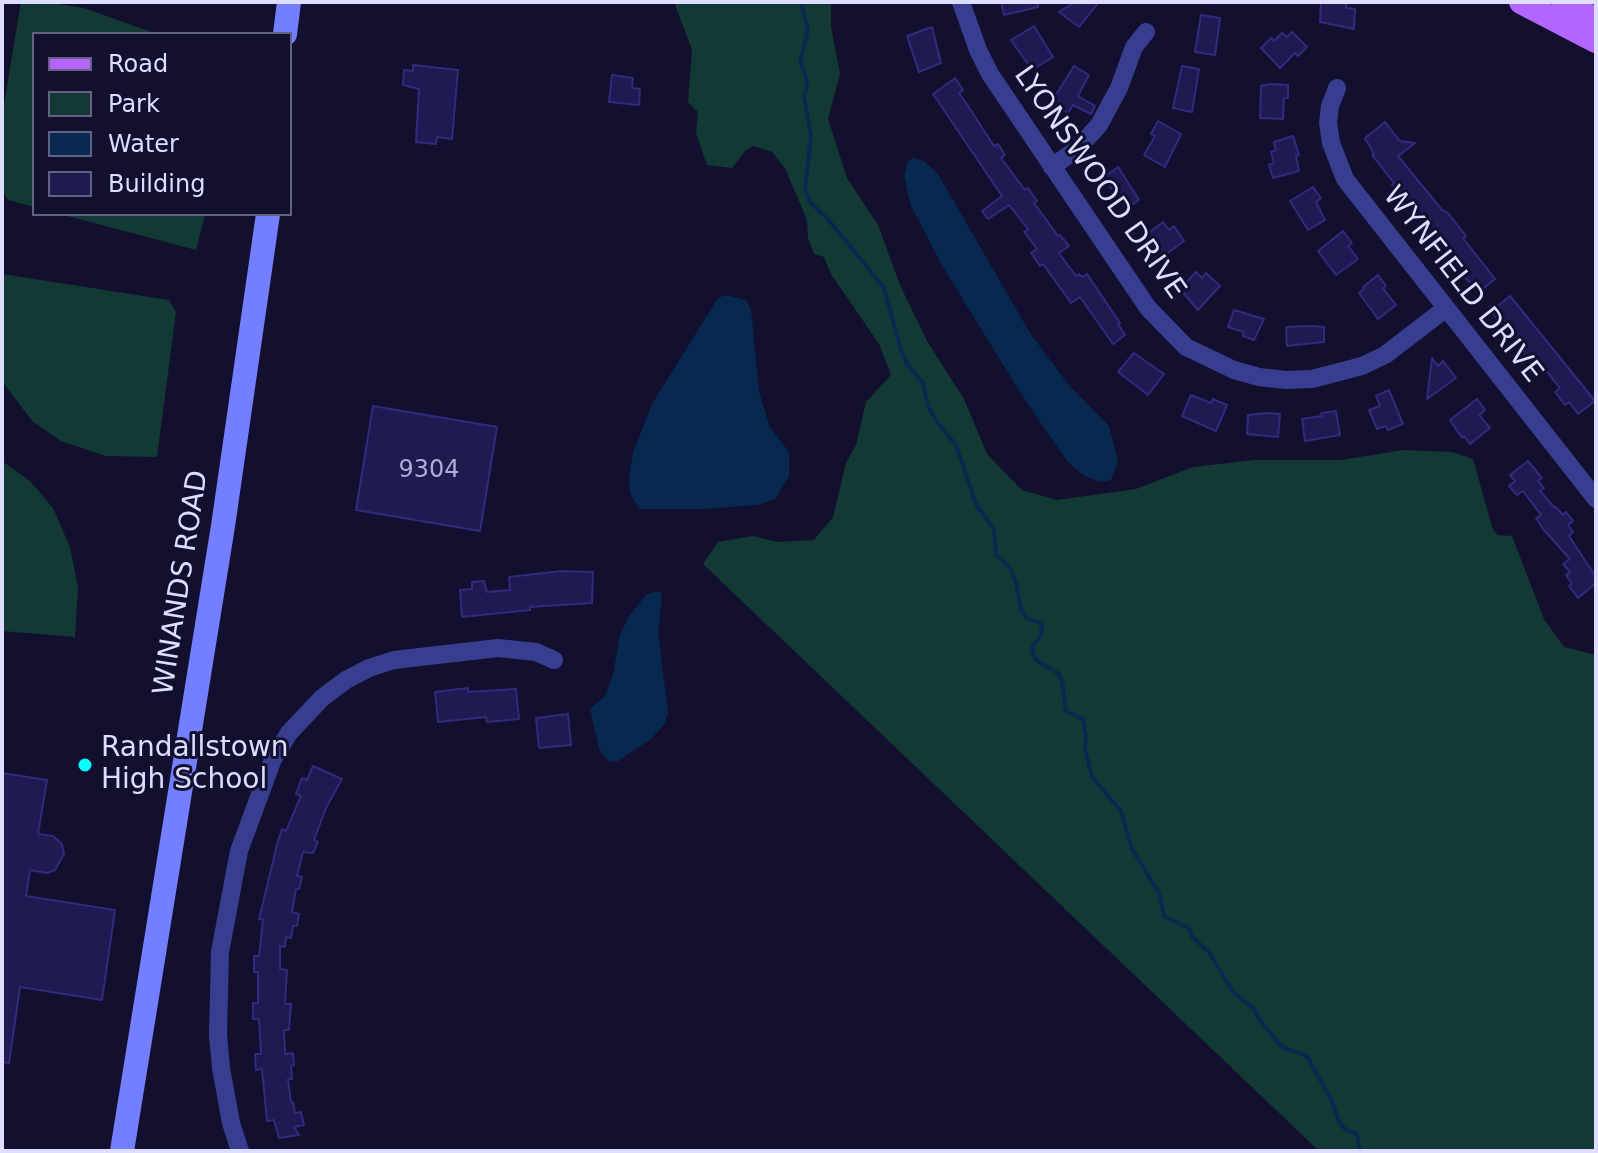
<!DOCTYPE html>
<html>
<head>
<meta charset="utf-8">
<style>
  body { margin:0 }
  #map { position:relative; width:1598px; height:1153px; overflow:hidden; background:#12102e; font-family:"DejaVu Sans",sans-serif }
  canvas { display:block }
  .frame { position:absolute; inset:0; border:4px solid #ddf; pointer-events:none }
  .legend { position:absolute; left:32px; top:32px; width:260px; height:184px; box-sizing:border-box; background:#12102e; border:2px solid #636282; margin:0; padding:10px 14px; list-style:none; font-size:24px; color:#ddf }
  .legend li { display:flex; align-items:center; gap:16px; height:40px }
  .legend b { width:40px; border:2px solid #636282 }
</style>
</head>
<body>
<div id="map">
<canvas width="1598" height="1153"></canvas>
<div class="frame"></div>
<ul class="legend">
<li><b style="height:10px;background:#b464ff"></b>Road</li>
<li><b style="height:22px;background:#123933"></b>Park</li>
<li><b style="height:22px;background:#072950"></b>Water</li>
<li><b style="height:22px;background:#1f1a51"></b>Building</li>
</ul>
</div>
<script>
const ctx = document.querySelector('canvas').getContext('2d');
ctx.lineJoin = 'round';
function fill(path, color) { ctx.fillStyle = color; ctx.fill(path, 'evenodd'); }
const poly = rows => new Path2D(rows.map(r => 'M' + r).join(''));
function stroke(path, color, width, dash) { ctx.strokeStyle = color; ctx.lineWidth = width; ctx.lineCap = dash ? 'butt' : 'round'; ctx.setLineDash(dash || []); ctx.stroke(path); }
function write(font, color, halo, rows, align = 'center') {
  ctx.font = font + ' "DejaVu Sans",sans-serif'; ctx.lineWidth = 6; ctx.setLineDash([]); ctx.textBaseline = 'middle'; ctx.strokeStyle = halo; ctx.fillStyle = color; for (const [text, x, y, turn = 0] of rows) {
    ctx.save(); ctx.translate(x, y); ctx.rotate((+turn || 0) * Math.PI / 180); ctx.textAlign = isNaN(turn) ? turn : align; if (halo) ctx.strokeText(text, 0, 0); ctx.fillText(text, 0, 0); ctx.restore();
  }
}
fill(poly([
  [21,2,45,2,84,8,157,34,34,34,34,207,8,200,2,190,2,116],
  [674,2,831,2,831,26,840,74,828,119,847,178,878,225,900,285,927,341,964,399,987,454,1022,490,1057,500,1136,489,1193,467,1254,460,1341,460,1403,450,1452,452,1473,459,1493,530,1498,535,1512,536,1544,619,1564,647,1596,655,1596,1151,1319,1151,703,564,718,542,753,536,777,542,814,540,833,517,846,463,856,445,866,402,891,375,879,344,831,274,824,257,814,254,808,238,807,220,785,168,772,152,753,146,746,150,732,168,707,165,696,133,698,112,688,102,692,50],
  [60,214,205,214,196,250],
  [2,274,169,300,176,312,157,457,106,456,61,441,32,421,5,385,2,376],
  [2,461,30,481,53,508,70,547,78,588,75,637,2,631]
]), '#123933');
fill(poly([
  [913,158,924,161,938,174,1030,333,1068,384,1109,426,1118,461,1111,480,1100,482,1083,475,1067,461,1023,397,943,267,911,206,904,176,907,163],
  [726,295,746,300,751,310,759,392,770,427,789,452,789,476,775,499,758,505,703,509,639,509,630,493,629,480,633,453,652,404,718,298],
  [657,591,662,594,658,633,668,713,664,725,651,739,618,761,609,762,599,749,590,709,605,696,613,675,620,634,630,615,646,595]
]), '#072950');
stroke(poly([
  [801,2,808,30,800,62,806,77,807,88,804,96,811,136,805,188,810,202,827,218,884,288,901,350,907,364,923,383,928,406,937,422,956,445,976,504,994,530,996,555,1010,568,1016,582,1021,610,1027,618,1042,624,1041,636,1033,645,1032,651,1036,660,1058,673,1062,681,1066,711,1083,719,1086,737,1085,749,1092,777,1121,811,1132,849,1159,893,1164,916,1189,928,1192,937,1209,952,1233,992,1255,1010,1258,1018,1282,1047,1307,1056,1332,1101,1339,1122,1346,1130,1357,1134,1360,1151]
]), '#072950', 4);
const building = poly([
  [1001,2,1038,2,1038,7,1004,15,1001,2],
  [1075,2,1099,2,1079,27,1059,12,1075,2],
  [1321,2,1346,3,1346,8,1355,9,1354,29,1320,22,1321,2],
  [1201,15,1220,18,1215,55,1195,52,1201,15],
  [1034,26,1053,57,1032,70,1011,40,1034,26],
  [932,27,941,63,919,72,907,36,932,27],
  [1292,32,1307,47,1298,56,1295,53,1280,68,1261,48,1271,38,1274,41,1282,33,1287,37,1292,32],
  [413,65,458,70,452,139,437,137,436,144,416,142,419,89,403,85,404,70,413,71,413,65],
  [1074,66,1089,75,1078,96,1095,106,1091,114,1073,105,1068,113,1051,103,1074,66],
  [1182,66,1199,69,1192,112,1173,108,1182,66],
  [612,75,633,78,632,88,640,89,639,105,609,102,612,75],
  [955,78,963,90,959,93,968,106,994,146,998,144,1005,155,1001,158,1025,190,1028,188,1037,201,1034,203,1058,236,1060,235,1069,246,1059,253,1076,276,1079,274,1082,277,1087,274,1120,323,1118,324,1125,335,1113,344,1080,297,1071,303,1043,264,1040,266,1031,253,1037,249,1024,232,1028,229,1009,205,988,219,982,211,1002,196,933,94,955,78],
  [1269,84,1288,85,1288,98,1284,98,1283,119,1260,118,1261,86,1269,84],
  [1158,121,1181,134,1165,167,1144,155,1155,136,1151,134,1158,121],
  [1385,122,1400,141,1415,143,1398,156,1442,210,1448,213,1466,236,1463,238,1495,279,1479,292,1457,269,1460,266,1435,234,1432,237,1423,225,1425,223,1392,185,1394,183,1372,155,1374,154,1365,138,1385,122],
  [1293,136,1299,155,1296,156,1299,171,1273,178,1269,165,1274,163,1271,152,1276,150,1274,142,1293,136],
  [1118,167,1139,200,1127,208,1103,178,1118,167],
  [1313,187,1321,198,1316,202,1325,220,1308,230,1290,201,1313,187],
  [1163,222,1169,230,1174,226,1184,241,1158,260,1144,236,1163,222],
  [1343,231,1352,243,1348,246,1358,259,1336,275,1318,251,1343,231],
  [1196,272,1202,278,1206,273,1220,286,1198,310,1180,289,1196,272],
  [1378,275,1386,286,1383,288,1396,305,1378,319,1359,293,1364,289,1363,287,1378,275],
  [1510,296,1595,401,1578,414,1569,402,1565,405,1555,392,1560,388,1535,357,1529,362,1521,352,1526,348,1502,319,1499,321,1491,311,1510,296],
  [1234,310,1264,319,1254,340,1243,336,1244,332,1228,327,1234,310],
  [1310,326,1324,327,1324,342,1287,346,1286,327,1310,326],
  [1134,353,1164,374,1148,395,1118,372,1134,353],
  [1432,358,1438,366,1443,361,1456,378,1427,399,1432,358],
  [1389,390,1403,424,1388,430,1386,426,1377,429,1369,410,1380,406,1376,396,1389,390],
  [1191,395,1211,403,1213,399,1227,405,1216,431,1182,416,1191,395],
  [1477,399,1485,410,1479,415,1490,428,1470,444,1464,436,1462,438,1450,420,1477,399],
  [373,406,497,427,480,531,356,510,373,406],
  [1336,411,1340,435,1305,441,1302,419,1322,416,1321,413,1336,411],
  [1268,413,1280,414,1278,437,1247,434,1248,415,1268,413],
  [1528,461,1542,478,1538,481,1544,488,1540,491,1555,508,1556,507,1563,515,1566,512,1573,521,1568,525,1573,532,1569,536,1596,577,1596,583,1578,598,1569,586,1572,584,1566,575,1570,572,1563,564,1570,559,1543,529,1536,518,1541,515,1523,491,1517,495,1509,486,1515,481,1510,475,1528,461],
  [562,571,593,572,592,603,530,607,530,610,462,617,460,590,472,589,472,582,484,581,487,592,510,590,509,577,562,571],
  [468,688,468,692,516,689,519,719,487,722,486,717,438,722,435,692,468,688],
  [568,714,571,745,539,748,536,718,568,714],
  [313,766,342,779,326,808,314,840,318,842,313,853,303,852,297,876,302,877,299,889,296,889,292,912,299,914,297,926,293,926,291,938,286,937,285,947,280,946,280,969,287,970,285,1004,291,1004,289,1030,284,1030,285,1054,293,1053,294,1065,291,1066,292,1079,288,1079,291,1103,293,1102,295,1113,301,1112,304,1125,294,1127,299,1135,279,1138,274,1120,267,1121,262,1069,256,1070,255,1054,261,1054,259,1019,253,1019,253,1003,258,1003,258,972,254,972,254,956,259,956,263,920,259,919,278,841,282,829,286,831,301,796,296,794,302,778,307,780,313,766],
  [2,773,47,780,38,834,53,836,62,844,64,854,55,870,47,873,30,870,26,896,115,910,102,1000,20,987,9,1063,2,1062,2,773]
]);
fill(building, '#1f1a51');
stroke(building, '#322a7e', 2);
stroke(poly([
  [961,2,978,50,990,74,1148,308,1186,347,1234,370,1259,377,1286,380,1312,379,1362,366,1385,355,1445,309],
  [1337,88,1330,106,1328,123,1331,143,1345,179,1596,499],
  [1052,167,1078,148,1099,125,1119,88,1134,47,1146,32],
  [240,1151,231,1123,221,1068,218,1035,220,952,239,851,273,759,289,733,322,698,346,680,369,668,394,660,498,648,536,652,554,660]
]), '#373e90', 18);
stroke(poly([
  [285,34,289,2],
  [122,1151,223,526,268,214]
]), '#747fff', 24);
stroke(poly([
  [1521,2,1596,41],
  [1564,2,1596,20]
]), '#b464ff', 24);
for (const [x, y, r, color] of [
  [85,765,8,"#09fffd"]
]) { const dot = new Path2D(); dot.arc(x, y, r, 0, 2 * Math.PI); ctx.fillStyle = color; ctx.fill(dot); stroke(dot, '#12102e', 3); }
write('24px', '#aeacd4', null, [
  ["9304",429,471]
]);
write('28px', '#ddf', '#12102e', [
  ["LYONSWOOD DRIVE",1099,183,55],
  ["WYNFIELD DRIVE",1462,285,52],
  ["WINANDS ROAD",182,583,-81]
]);
write('28px', '#ddf', '#12102e', [
  ["Randallstown",101,749],
  ["High School",101,781]
], 'left');
</script>
</body>
</html>
